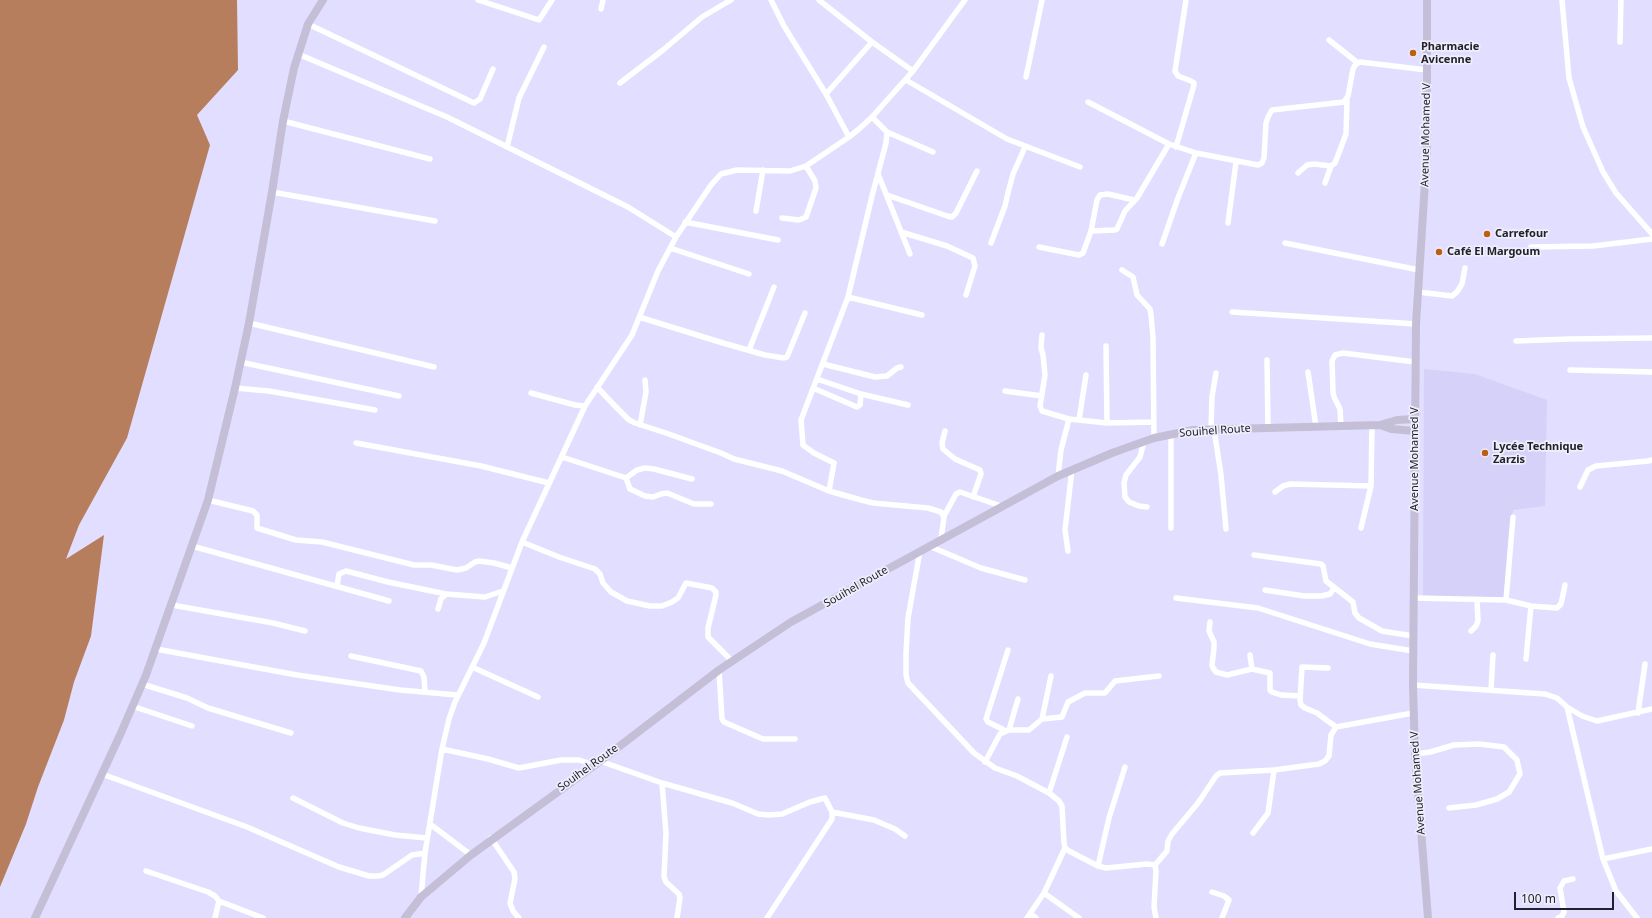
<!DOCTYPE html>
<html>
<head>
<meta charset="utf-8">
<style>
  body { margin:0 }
  #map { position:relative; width:1652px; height:918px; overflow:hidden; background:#e2deff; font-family:"Noto Sans",sans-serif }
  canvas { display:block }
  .scale { position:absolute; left:1514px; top:892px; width:100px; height:18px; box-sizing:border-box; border:2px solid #23212d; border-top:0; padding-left:5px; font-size:12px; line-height:14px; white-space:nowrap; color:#23212d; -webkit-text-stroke:3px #efeefb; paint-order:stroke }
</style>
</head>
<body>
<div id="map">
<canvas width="1652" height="918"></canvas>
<div class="scale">100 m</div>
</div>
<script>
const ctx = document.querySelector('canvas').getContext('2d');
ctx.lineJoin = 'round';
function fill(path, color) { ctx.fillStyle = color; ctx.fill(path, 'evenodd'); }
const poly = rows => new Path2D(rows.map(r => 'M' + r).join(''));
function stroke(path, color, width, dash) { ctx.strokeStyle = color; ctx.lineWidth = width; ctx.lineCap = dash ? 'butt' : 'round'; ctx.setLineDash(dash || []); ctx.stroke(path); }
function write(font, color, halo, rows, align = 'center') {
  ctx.font = font + ' "Noto Sans",sans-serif'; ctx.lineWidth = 3.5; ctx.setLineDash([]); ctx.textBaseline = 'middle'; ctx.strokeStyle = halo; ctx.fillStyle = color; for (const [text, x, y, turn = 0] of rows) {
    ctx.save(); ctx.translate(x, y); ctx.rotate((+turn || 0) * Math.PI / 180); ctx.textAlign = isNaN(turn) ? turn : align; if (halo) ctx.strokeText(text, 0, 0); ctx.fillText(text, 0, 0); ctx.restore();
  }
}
fill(poly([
  [1424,369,1475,374,1547,400,1545,506,1513,510,1505,598,1423,598]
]), '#d5d1f8');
fill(poly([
  [0,0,237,0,238,70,197,115,210,145,127,438,79,525,66,559,104,535,91,636,74,682,64,720,38,787,26,824,0,887]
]), '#b77e5d');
stroke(poly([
  [478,0,539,20,552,0],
  [771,0,784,26,826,94],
  [1562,0,1569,78,1583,127,1603,172,1616,193,1652,234],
  [601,9,603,0],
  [308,24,474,103,480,99,493,69],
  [1329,40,1358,63],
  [1620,42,1621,0],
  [298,54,447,117,628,207,676,237],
  [913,71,965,0],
  [1026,77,1042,0],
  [906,80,1007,139,1080,167],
  [620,83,663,50,702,17,731,0],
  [1088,102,1169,144,1196,153,1258,165,1262,163,1264,158,1266,123,1268,117,1272,110,1344,102,1348,96,1353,69,1355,65,1360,62,1427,70],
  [283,121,430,159],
  [887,132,933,152],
  [849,137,826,94,872,42],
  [507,147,519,98,544,47],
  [1176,147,1194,85,1194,83,1191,81,1178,76,1175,71,1186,0],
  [1298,173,1307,165,1314,164,1331,166,1335,163,1346,134,1347,99],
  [878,174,910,254],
  [1325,183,1331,166],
  [272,192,435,221],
  [887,195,947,216,952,217,956,213,977,171],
  [756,211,763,170],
  [782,218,799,220,806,217,816,188,815,181,806,166],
  [685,222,778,240],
  [1228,223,1236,162],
  [1091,231,1097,200,1100,195,1108,194,1134,200],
  [901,232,947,246,973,258,975,266,966,295],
  [991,243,1005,206,1008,193,1013,174,1025,147],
  [1285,243,1419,270],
  [1162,244,1178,198,1196,153],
  [1039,247,1079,255,1083,253,1091,231,1115,230,1117,229,1125,211,1137,198,1169,144],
  [1531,247,1593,246,1652,239],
  [670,248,749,274],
  [1122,270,1133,277,1137,295,1150,309,1151,315,1153,337,1154,438],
  [1418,292,1452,296,1457,292,1462,284,1465,268],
  [848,297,922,315],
  [1232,312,1416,324],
  [639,317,723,343,765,355,784,358,787,357,805,313],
  [249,323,434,367],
  [1042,335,1041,348,1043,355,1045,375,1040,406,1042,411,1069,419,1107,423,1154,422],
  [1516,341,1569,339,1652,338],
  [1106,346,1107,423],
  [749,350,774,287],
  [1267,360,1268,428],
  [240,362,399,396],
  [823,364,875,377,887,376,897,368,901,367],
  [1570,370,1652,372],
  [1308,372,1316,427],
  [597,387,615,406,629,420,635,423,666,433,721,453,734,459,782,471,829,491,861,500,873,503,928,508,941,512,944,517,941,539],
  [235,388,269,391,375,410],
  [813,388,857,407,860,405,861,394,817,379],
  [1005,391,1042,396],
  [531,393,575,405,585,406],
  [861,394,908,405],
  [1079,420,1086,375],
  [640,425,646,392,645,380],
  [1341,427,1340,409,1334,397,1333,392,1332,361,1335,355,1343,353,1415,362],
  [1211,429,1212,397,1216,373],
  [1214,429,1221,475,1226,529],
  [945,431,942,443,943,449,955,459,980,470,981,474,973,497],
  [1171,434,1171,528],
  [1144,441,1140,457,1126,475,1124,483,1125,497,1129,502,1139,506,1147,507],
  [356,443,481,466,549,483],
  [562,457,626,478,630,489,645,496,653,497,661,494,667,493,694,504,711,504],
  [1058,476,1061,450,1069,419],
  [626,478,637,470,645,468,654,469,692,479],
  [1580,487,1588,470,1596,466,1648,461,1652,460],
  [829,491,834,463,814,453,803,445,801,420,848,297,872,196,886,143,887,132,872,117],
  [1275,492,1283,486,1290,484,1371,486],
  [208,500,253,511,257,515,257,528,296,540,322,542,414,565,431,565,457,570,466,568,475,562,479,561,494,563,512,568],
  [944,516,956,494,960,492,1001,506],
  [1361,528,1371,486,1372,425],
  [522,542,559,557,595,569,600,574,603,583,611,592,627,601,650,606,662,606,672,602,678,598,686,583,712,588,716,592,716,595,708,628,708,637,732,661],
  [192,546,389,601],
  [929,546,981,568,1025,580],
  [920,551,908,618,906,653,906,675,908,683,974,753,995,768,1017,776,1049,793,1059,801,1062,806,1064,843,1065,848,1069,851,1098,866,1106,868,1147,864,1155,865,1156,871,1154,907,1156,918],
  [1068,551,1065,530,1072,469],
  [1254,555,1321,564,1323,566,1326,581,1353,602,1355,613,1359,618,1382,631,1413,636],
  [337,586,339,574,346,571,388,582,446,594],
  [1265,590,1304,596,1321,596,1330,594,1334,588],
  [1176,598,1258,608,1370,644,1413,651],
  [1414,598,1506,600,1531,606,1557,608,1561,604,1565,585],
  [1506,600,1513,517],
  [172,605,273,623,305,631],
  [438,609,441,599,446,594,485,597,503,591],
  [1210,622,1209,631,1214,642,1214,648,1212,665,1213,668,1216,672,1227,675,1252,669],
  [1471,631,1476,626,1478,621,1477,600],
  [156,649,297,675,400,690,457,695],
  [1250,655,1252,669,1270,673,1270,690,1272,692,1281,695,1300,696],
  [351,656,421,671,424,677,425,692],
  [1526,659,1531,606],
  [472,667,538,697],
  [1328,668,1302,667,1300,700,1301,705,1305,708,1317,713,1336,727],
  [719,670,722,719,724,722,763,739,795,739],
  [142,684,187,698,208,708,291,733],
  [1413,685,1545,694,1557,698,1567,707,1582,716,1597,721,1652,709],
  [1491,689,1493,655],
  [132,706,192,726],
  [1567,707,1603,859,1616,891,1637,918],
  [1638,713,1645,664],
  [1042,719,1051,676],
  [1009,730,1018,699],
  [1006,731,988,722,986,719,1008,650],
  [442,749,488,759,519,768,561,760,579,760,595,765],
  [1415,754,1430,752,1454,745,1479,744,1504,747,1517,760,1520,774,1509,792,1497,799,1476,805,1449,808],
  [600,761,662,783,732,803,758,814,769,815,782,814,810,802,825,798,832,812,832,819,767,918],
  [985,762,1000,734,1009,730,1029,730,1042,719,1062,717,1068,702,1085,693,1105,693,1115,681,1159,676],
  [102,774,247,827,339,867,369,876,378,876,383,875,412,855,425,853],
  [662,783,666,833,664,877,666,882,679,894,680,898,677,918],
  [1049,793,1067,737],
  [293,798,343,823,359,828,395,835,427,838],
  [832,812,874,820,895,829,905,836],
  [430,824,471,855],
  [1253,833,1268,813,1274,770],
  [491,838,514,872,515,879,510,903,513,911,519,918],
  [1603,859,1652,849],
  [1155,865,1167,851,1168,841,1172,834,1198,803,1216,776,1220,773,1274,770,1319,764,1325,761,1329,756,1331,735,1336,727,1413,713],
  [1098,866,1109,818,1125,767],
  [146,871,208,892,215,896,219,901,215,918],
  [1212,892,1224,896,1229,900,1222,918],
  [1044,893,1079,918],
  [421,897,425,853,442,749,449,719,455,702,484,643,522,542,585,406,632,335,658,271,676,237,711,185,721,174,737,170,790,171,806,166,849,137,859,129,872,117,913,71,872,42,819,0],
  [219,901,263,918],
  [1031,914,1036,918],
  [1027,918,1044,893,1065,848],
  [1558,918,1562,916,1564,912,1560,888,1564,881,1573,879]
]), '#fff', 5.5);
stroke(poly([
  [1427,0,1427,151,1416,324,1413,685,1415,754,1428,918],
  [1380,425,1391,429,1415,431],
  [35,918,120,735,146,675,208,500,235,388,249,323,272,192,283,121,294,68,308,24,323,0],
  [405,918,421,897,471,855,595,765,719,670,791,622,1058,476,1112,453,1154,438,1193,430,1380,425,1397,420,1415,419]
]), '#c4bfd7', 8);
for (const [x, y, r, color] of [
  [1413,53,4,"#bc5e15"],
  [1487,234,4,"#bc5e15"],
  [1439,252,4,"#bc5e15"],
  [1485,453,4,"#bc5e15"]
]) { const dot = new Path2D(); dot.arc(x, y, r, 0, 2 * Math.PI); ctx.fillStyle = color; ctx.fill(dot); stroke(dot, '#efeefb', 1.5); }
write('bold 11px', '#23212d', '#efeefb', [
  ["Pharmacie",1421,47],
  ["Avicenne",1421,60],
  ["Carrefour",1495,234],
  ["Café El Margoum",1447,252],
  ["Lycée Technique",1493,447],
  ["Zarzis",1493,460]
], 'left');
write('11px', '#23212d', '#efeefb', [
  ["Avenue Mohamed V",1426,135,-89],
  ["Souihel Route",1215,431,-4],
  ["Avenue Mohamed V",1415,459,-90],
  ["Souihel Route",856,587,-30],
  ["Souihel Route",588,768,-36],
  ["Avenue Mohamed V",1418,783,-94]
]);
</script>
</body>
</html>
